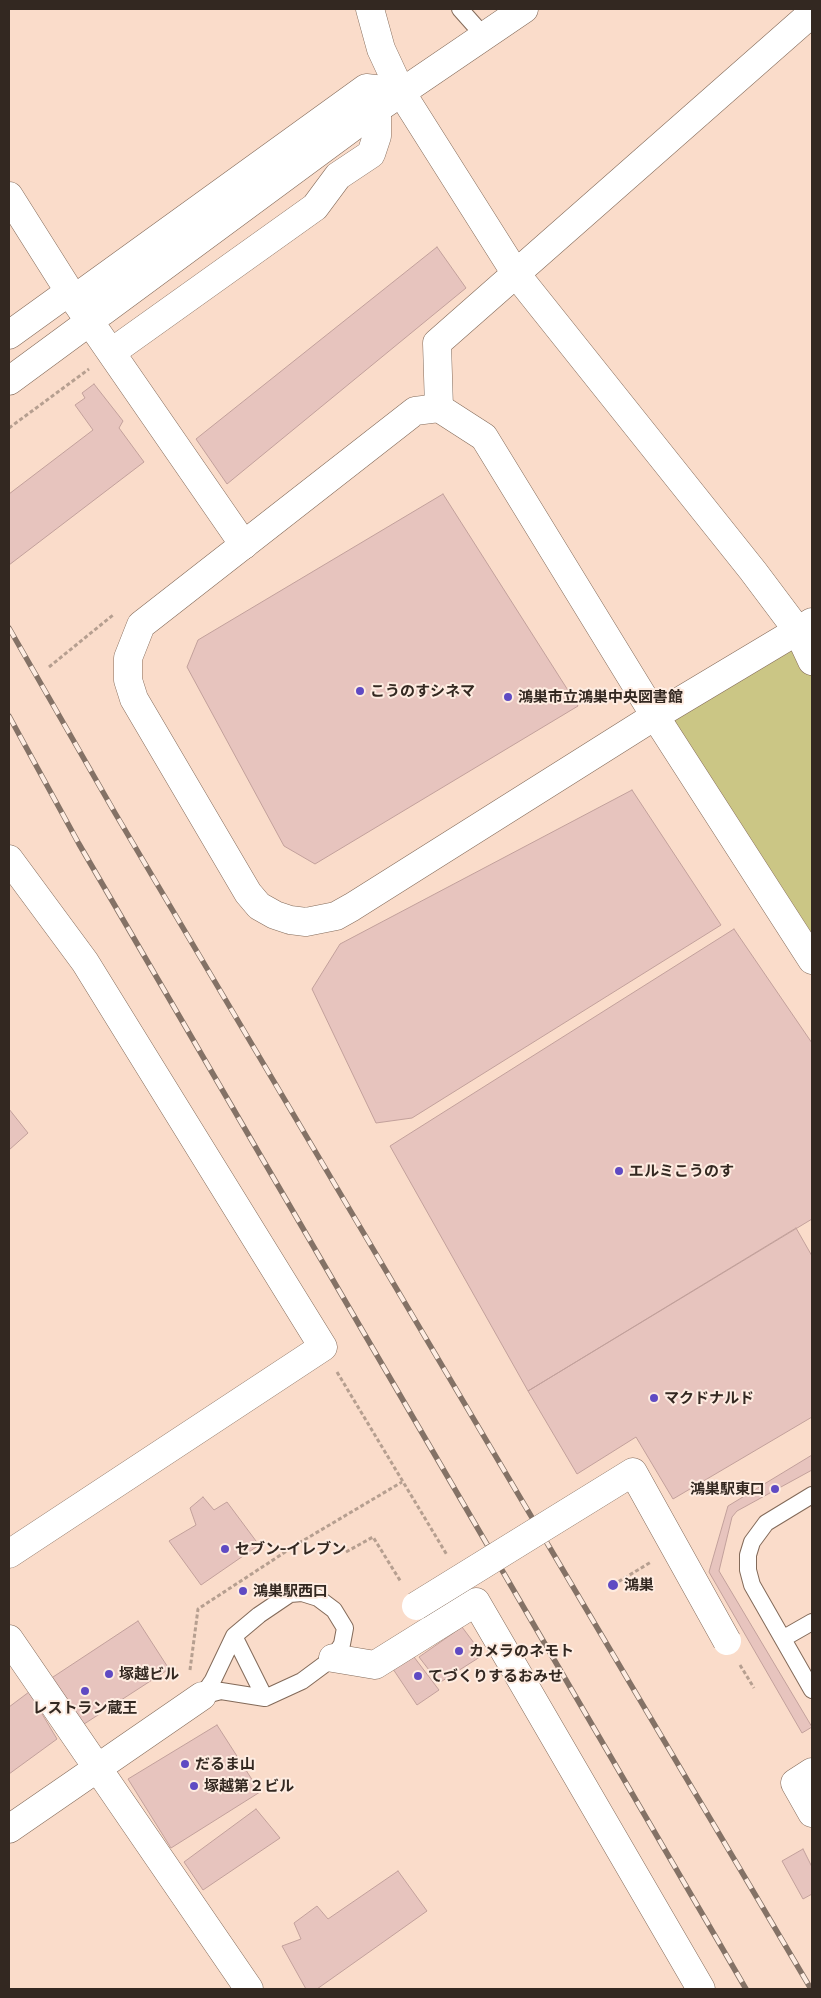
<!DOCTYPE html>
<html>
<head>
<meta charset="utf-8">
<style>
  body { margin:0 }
  #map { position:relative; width:821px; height:1998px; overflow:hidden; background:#fadcca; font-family:Barlow,sans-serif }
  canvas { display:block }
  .frame { position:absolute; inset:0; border:10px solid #332821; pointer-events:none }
</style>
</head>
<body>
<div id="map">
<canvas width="821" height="1998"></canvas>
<div class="frame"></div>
</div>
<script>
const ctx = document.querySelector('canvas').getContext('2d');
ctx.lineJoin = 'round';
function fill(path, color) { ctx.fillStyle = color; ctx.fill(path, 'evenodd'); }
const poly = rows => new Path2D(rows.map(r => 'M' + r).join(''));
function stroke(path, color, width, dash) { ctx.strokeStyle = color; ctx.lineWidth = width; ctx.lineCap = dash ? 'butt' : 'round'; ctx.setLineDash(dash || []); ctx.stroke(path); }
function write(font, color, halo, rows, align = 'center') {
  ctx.font = font + ' Barlow,"Noto Sans JP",sans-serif'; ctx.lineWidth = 4; ctx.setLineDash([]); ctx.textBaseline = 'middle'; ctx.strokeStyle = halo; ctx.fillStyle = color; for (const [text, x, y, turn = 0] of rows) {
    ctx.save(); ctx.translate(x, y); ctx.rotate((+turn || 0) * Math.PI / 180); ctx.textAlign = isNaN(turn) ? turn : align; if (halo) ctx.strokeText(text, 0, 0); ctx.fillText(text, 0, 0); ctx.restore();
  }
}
fill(poly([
  [798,631,812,661,812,960,655,716]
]), '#cbc685');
const building = poly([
  [437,247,466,288,227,484,196,439,437,247],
  [94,384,123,421,119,428,144,462,9,565,9,494,93,430,75,405,85,398,82,393,94,384],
  [443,494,578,706,315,864,284,846,187,667,198,640,443,494],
  [632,790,721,925,412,1118,376,1123,312,989,340,944,632,790],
  [734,929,812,1043,812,1219,528,1391,390,1146,734,929],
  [9,1109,28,1133,9,1150,9,1109],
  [796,1228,812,1256,812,1417,673,1499,636,1437,577,1474,528,1391,796,1228],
  [812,1455,812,1470,737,1511,732,1517,719,1571,812,1727,802,1733,709,1572,728,1506,812,1455],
  [203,1497,214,1510,227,1502,259,1545,201,1585,169,1541,196,1525,190,1508,203,1497],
  [138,1621,169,1669,81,1726,50,1679,138,1621],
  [462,1627,483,1655,439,1683,419,1657,462,1627],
  [414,1657,439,1690,417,1705,393,1669,414,1657],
  [29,1692,57,1739,9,1774,9,1707,29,1692],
  [217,1725,260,1792,171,1848,128,1779,217,1725],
  [256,1809,280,1838,203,1890,184,1862,256,1809],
  [803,1849,812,1867,812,1894,803,1899,782,1861,803,1849],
  [398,1871,427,1911,317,1989,306,1989,282,1946,301,1939,294,1923,317,1906,328,1919,398,1871]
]);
fill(building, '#e7c4be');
stroke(building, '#c2a09b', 1);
const lane = poly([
  [460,9,484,36],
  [812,1495,766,1523,752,1542,748,1555,748,1570,752,1585,812,1690],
  [302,1593,318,1598,334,1610,345,1628,342,1644,333,1658,302,1681,265,1698,221,1691,202,1696,213,1680,234,1636,259,1615,290,1594,302,1593],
  [234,1636,265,1698],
  [784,1638,812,1622]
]);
const street = poly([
  [370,9,381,49,401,92,516,274,753,571,798,631,812,661],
  [9,196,74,299,244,545],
  [74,299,366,88,401,92],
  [9,335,70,291],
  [112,352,315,207,338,176,371,154,377,136,377,109],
  [439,408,437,343,812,13],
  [9,859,85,962,323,1347,9,1554],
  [9,1639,249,1989],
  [333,1658,375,1665,476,1602,701,1989],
  [812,1772,795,1783,812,1813]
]);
const secondary = poly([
  [102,312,377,109,524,9],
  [9,381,81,328],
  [812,622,655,716,352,907,336,916,306,922,290,920,275,915,259,906,248,893,134,699,128,680,128,658,141,625,415,411,439,408,484,437,655,716,812,960],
  [9,1829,202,1696]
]);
stroke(lane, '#836a59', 18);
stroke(street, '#836a59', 29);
stroke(secondary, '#836a59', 29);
stroke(poly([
  [9,428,89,369],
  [49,667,113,615],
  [337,1372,447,1555],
  [346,1552,373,1537,401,1582],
  [613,1585,651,1562],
  [740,1665,754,1688],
  [190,1670,198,1609,299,1543,402,1482]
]), '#b69f90', 3, [4, 2.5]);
stroke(lane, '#fff', 16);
stroke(street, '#fff', 28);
stroke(secondary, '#fff', 28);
const rail = poly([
  [9,628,115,813,811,1989],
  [9,716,79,844,746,1989]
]);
stroke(rail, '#847266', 5.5);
stroke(rail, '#feece1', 4, [11]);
const streetBridge = poly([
  [416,1606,633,1472,727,1641]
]);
stroke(streetBridge, '#836a59', 29, []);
stroke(streetBridge, '#fff', 28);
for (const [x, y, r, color] of [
  [360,691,5,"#5f4ac3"],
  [508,697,5,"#5f4ac3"],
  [619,1171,5,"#5f4ac3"],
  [654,1398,5,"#5f4ac3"],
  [775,1489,5,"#5f4ac3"],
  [225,1549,5,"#5f4ac3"],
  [613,1585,6,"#5f4ac3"],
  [243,1591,5,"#5f4ac3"],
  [459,1651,5,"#5f4ac3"],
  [109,1674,5,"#5f4ac3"],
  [418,1676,5,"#5f4ac3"],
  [85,1691,5,"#5f4ac3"],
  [185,1764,5,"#5f4ac3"],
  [194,1786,5,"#5f4ac3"]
]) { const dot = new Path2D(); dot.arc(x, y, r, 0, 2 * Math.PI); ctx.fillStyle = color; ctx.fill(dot); stroke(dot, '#feece1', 2); }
write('bold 15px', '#332821', '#feece1', [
  ["こうのすシネマ",370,691],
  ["鴻巣市立鴻巣中央図書館",518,697],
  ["エルミこうのす",629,1171],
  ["マクドナルド",664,1398],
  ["鴻巣駅東口",765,1489,"right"],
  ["セブン-イレブン",235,1549],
  ["鴻巣",624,1585],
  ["鴻巣駅西口",253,1591],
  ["カメラのネモト",469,1651],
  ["塚越ビル",119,1674],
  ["てづくりするおみせ",428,1676],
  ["レストラン蔵王",85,1708,"center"],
  ["だるま山",195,1764],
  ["塚越第２ビル",204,1786]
], 'left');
</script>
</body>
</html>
